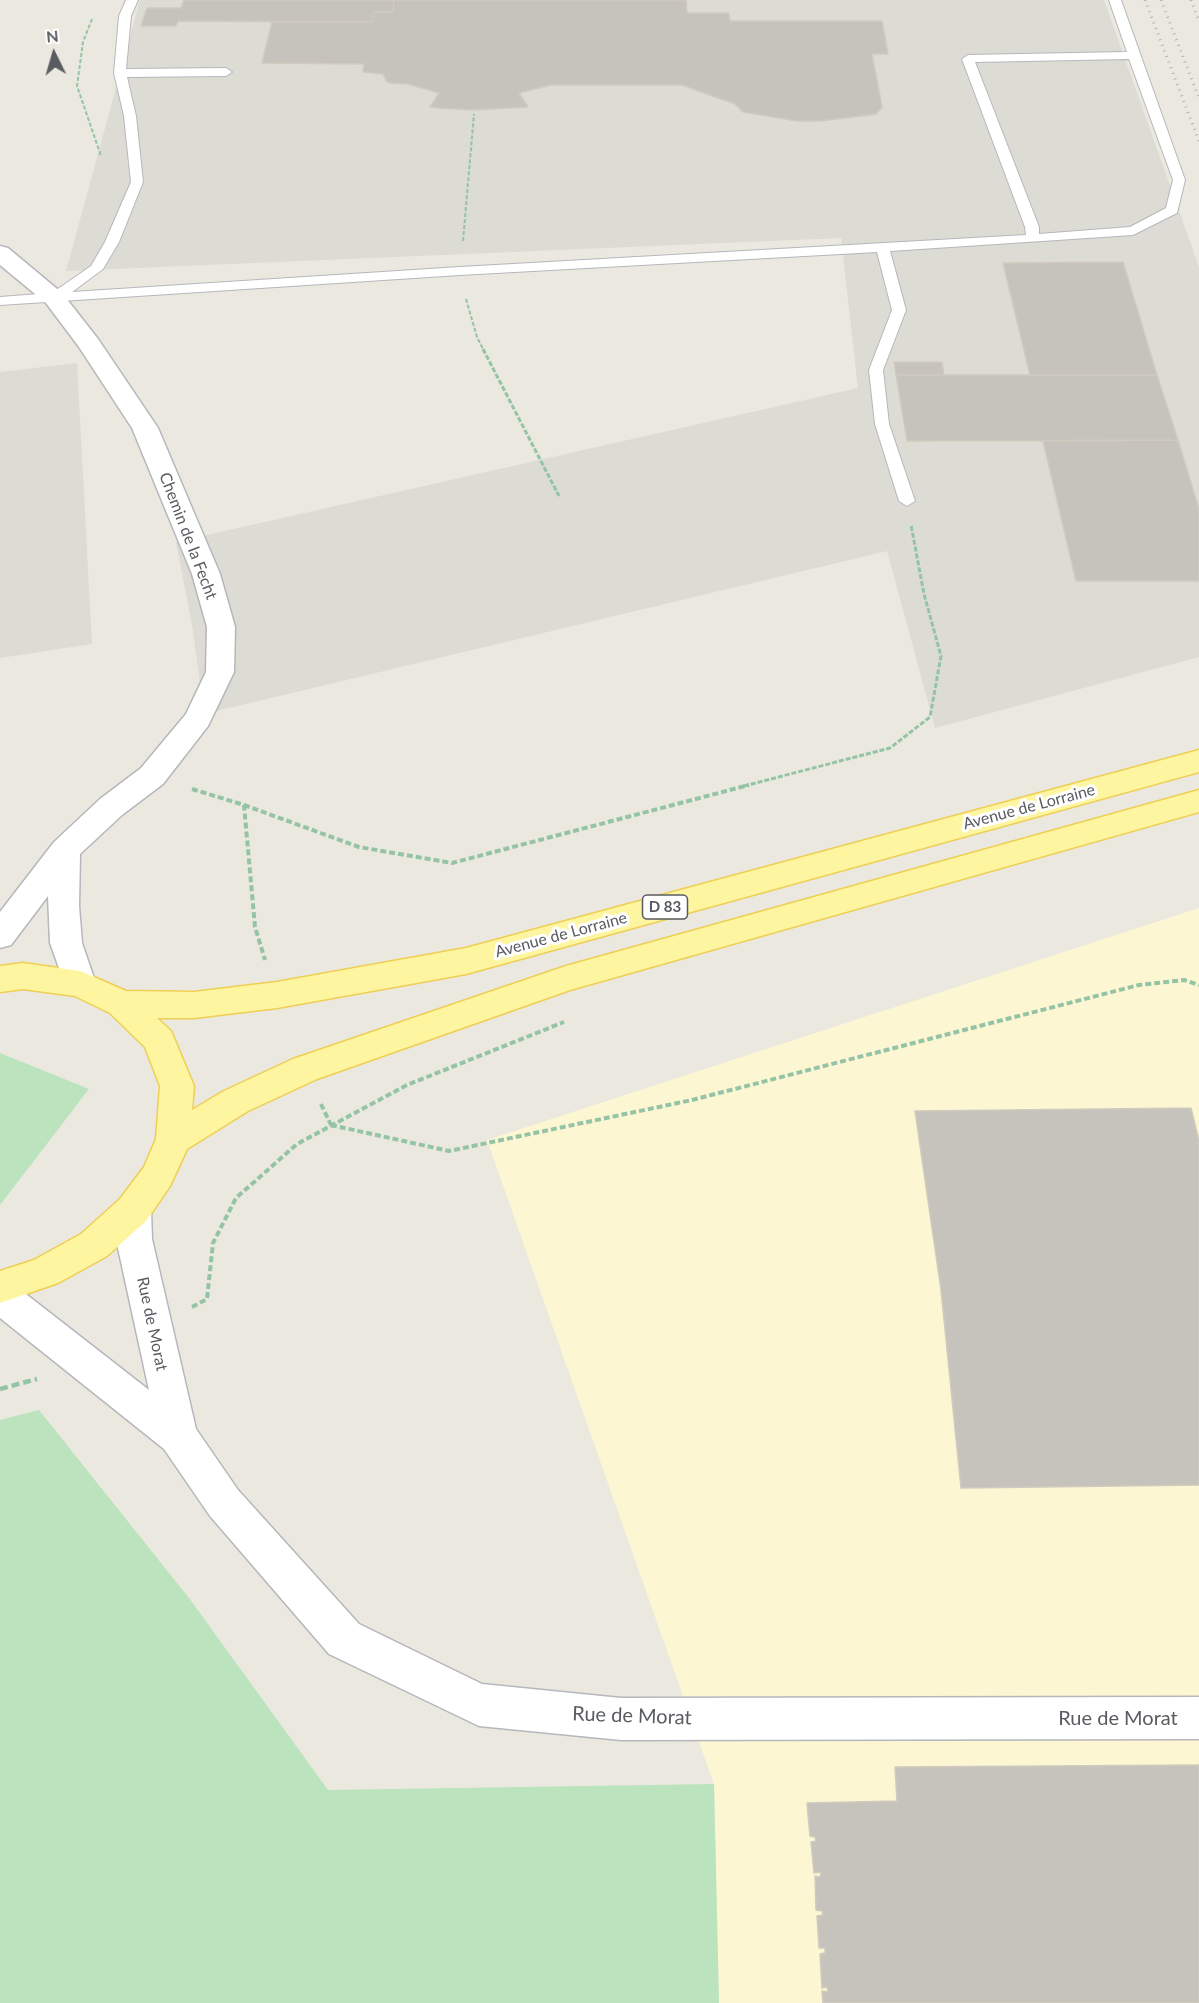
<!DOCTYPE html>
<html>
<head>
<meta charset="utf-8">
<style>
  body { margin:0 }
  #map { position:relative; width:1199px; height:2003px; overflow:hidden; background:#ebe9df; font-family:Lato,sans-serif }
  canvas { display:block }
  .north { position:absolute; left:24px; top:24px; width:60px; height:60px; -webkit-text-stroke:4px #fff; paint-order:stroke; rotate:355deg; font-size:16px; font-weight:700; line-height:24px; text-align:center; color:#585b60 }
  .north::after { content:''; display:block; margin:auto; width:21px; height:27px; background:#585b60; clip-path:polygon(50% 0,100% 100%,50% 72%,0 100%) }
</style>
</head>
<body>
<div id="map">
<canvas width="1199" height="2003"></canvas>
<div class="north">N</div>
</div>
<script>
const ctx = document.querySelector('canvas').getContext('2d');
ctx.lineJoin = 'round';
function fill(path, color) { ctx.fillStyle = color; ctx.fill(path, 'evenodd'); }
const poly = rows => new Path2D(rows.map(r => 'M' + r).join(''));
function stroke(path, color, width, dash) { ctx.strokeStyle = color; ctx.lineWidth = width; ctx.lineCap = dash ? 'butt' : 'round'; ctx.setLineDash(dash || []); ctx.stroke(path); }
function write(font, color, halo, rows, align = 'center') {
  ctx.font = font + ' Lato,sans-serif'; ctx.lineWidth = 6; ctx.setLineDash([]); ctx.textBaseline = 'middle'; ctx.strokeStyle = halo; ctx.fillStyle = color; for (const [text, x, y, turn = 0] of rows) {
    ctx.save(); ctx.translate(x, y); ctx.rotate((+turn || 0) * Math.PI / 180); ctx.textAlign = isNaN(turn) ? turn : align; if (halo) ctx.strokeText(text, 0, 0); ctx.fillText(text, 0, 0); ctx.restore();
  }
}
fill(poly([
  [1199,908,1199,2003,719,2003,714,1784,487,1140]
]), '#fdf6d2');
fill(poly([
  [140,0,1104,0,1199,267,1199,657,935,728,887,551,204,714,193,631,176,542,858,388,841,238,66,271],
  [77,363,92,644,0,658,0,372]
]), '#dcdbd4');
fill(poly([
  [0,1053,89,1089,0,1205],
  [39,1410,189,1598,328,1790,714,1784,719,2003,0,2003,0,1420]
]), '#bbe3be');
const building = poly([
  [184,0,394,0,393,12,374,12,372,22,178,21,176,26,141,26,147,8,181,8,184,0],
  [394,0,686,0,687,13,729,13,730,21,882,21,888,54,872,54,882,107,876,114,869,115,820,121,797,121,743,112,735,104,682,85,551,85,519,93,528,107,472,110,439,108,430,107,439,93,408,84,391,83,387,82,383,74,363,72,364,64,262,63,272,22,372,22,374,12,393,12,394,0],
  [1123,262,1157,375,1030,375,1003,263,1123,262],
  [894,362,942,362,944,375,896,375,894,362],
  [896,375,1157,375,1178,440,907,441,896,375],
  [1178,440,1199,509,1199,581,1076,581,1043,441,1178,440],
  [1191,1108,1199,1141,1199,1485,961,1488,941,1290,915,1111,1191,1108],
  [1199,1765,1199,2003,823,2003,822,1991,828,1992,827,1987,822,1988,820,1954,825,1953,825,1948,819,1948,817,1916,823,1915,822,1911,816,1910,815,1876,820,1877,821,1872,814,1873,811,1842,816,1841,815,1837,810,1836,807,1803,897,1801,895,1767,1199,1765]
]);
fill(building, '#c6c3bc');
stroke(building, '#d0cbbe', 1.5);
const service = poly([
  [126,0,138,0,131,16,126,69,226,68,232,72,226,76,127,77,136,116,143,182,119,242,103,269,72,292,460,267,1026,235,1025,227,962,59,968,55,1127,52,1109,0,1121,0,1185,180,1177,213,1133,235,890,251,906,310,883,370,889,424,915,501,907,506,899,501,875,424,869,370,892,310,877,252,460,275,0,305,0,297,52,293,91,266,105,242,131,182,124,116,114,73,119,16,126,0],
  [1129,59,1173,180,1166,208,1130,227,1039,234,1039,227,975,62,1129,59]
]);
const minor = poly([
  [0,246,8,248,62,293,98,339,158,428,220,574,235,627,234,672,208,726,163,784,122,815,80,854,79,906,82,943,96,984,92,993,80,997,68,993,50,943,48,896,11,945,0,948,0,912,54,842,100,799,141,768,186,714,206,672,207,627,192,574,132,428,79,347,46,303,0,265,0,246]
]);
const tertiary = poly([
  [133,1195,146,1199,151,1210,152,1239,196,1429,238,1490,359,1624,482,1684,621,1698,1199,1697,1199,1739,621,1740,479,1726,329,1654,210,1516,164,1449,0,1318,0,1280,13,1284,149,1390,116,1239,115,1210,120,1199,133,1195]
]);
const primary = poly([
  [1199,750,1199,772,466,974,277,1008,194,1018,157,1018,171,1031,194,1086,192,1110,224,1091,293,1059,566,966,1199,790,1199,812,570,990,317,1079,248,1111,187,1149,170,1186,146,1221,107,1256,58,1283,0,1303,0,1271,34,1260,81,1234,120,1199,144,1167,156,1139,160,1086,145,1047,110,1013,75,996,23,989,0,992,0,966,23,963,80,971,126,991,194,992,277,982,466,948,1199,750]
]);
stroke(service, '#b5b7bc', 2);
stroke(minor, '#b5b7bc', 3);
stroke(tertiary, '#b5b7bc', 3);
stroke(primary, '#efce54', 3);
stroke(poly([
  [92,19,83,42,77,86,101,156],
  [463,241,474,114],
  [466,299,477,337,484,351]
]), '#94c4a5', 2, [4, 2]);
stroke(poly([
  [483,349,559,496],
  [744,786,890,748,930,717,941,656,924,594,911,525]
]), '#94c4a5', 3, [5, 2]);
stroke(poly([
  [192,789,244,805,255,927,265,960],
  [244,805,359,847,452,863,749,785],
  [321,1104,331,1125],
  [331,1125,449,1151,692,1100,1139,985,1184,980,1199,985],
  [192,1307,207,1299,213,1243,236,1198,297,1144,407,1085,564,1022]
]), '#94c4a5', 4, [6, 3]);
stroke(poly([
  [0,1389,37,1379]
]), '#94c4a5', 4.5, [8, 4]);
fill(service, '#fff');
fill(minor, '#fff');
fill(tertiary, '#fff');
fill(primary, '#fef5a1');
stroke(poly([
  [1145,0,1199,141],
  [1161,0,1199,98],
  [1191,0,1199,21]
]), '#b1b2b2', 3, [1, 5]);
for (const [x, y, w] of [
  [665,907,45]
]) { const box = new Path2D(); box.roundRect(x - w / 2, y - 12, w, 24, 4.5); ctx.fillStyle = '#fff'; ctx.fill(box); stroke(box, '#585b60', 1.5); }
write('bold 15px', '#585b60', null, [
  ["D 83",665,907]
]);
write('16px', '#585b60', '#fff', [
  ["Chemin de la Fecht",188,536,69],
  ["Avenue de Lorraine",1029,807,-15],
  ["Avenue de Lorraine",561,935,-15],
  ["Rue de Morat",152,1324,78]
]);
write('20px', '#585b60', '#fff', [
  ["Rue de Morat",632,1716,2],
  ["Rue de Morat",1118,1719]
]);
</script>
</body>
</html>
